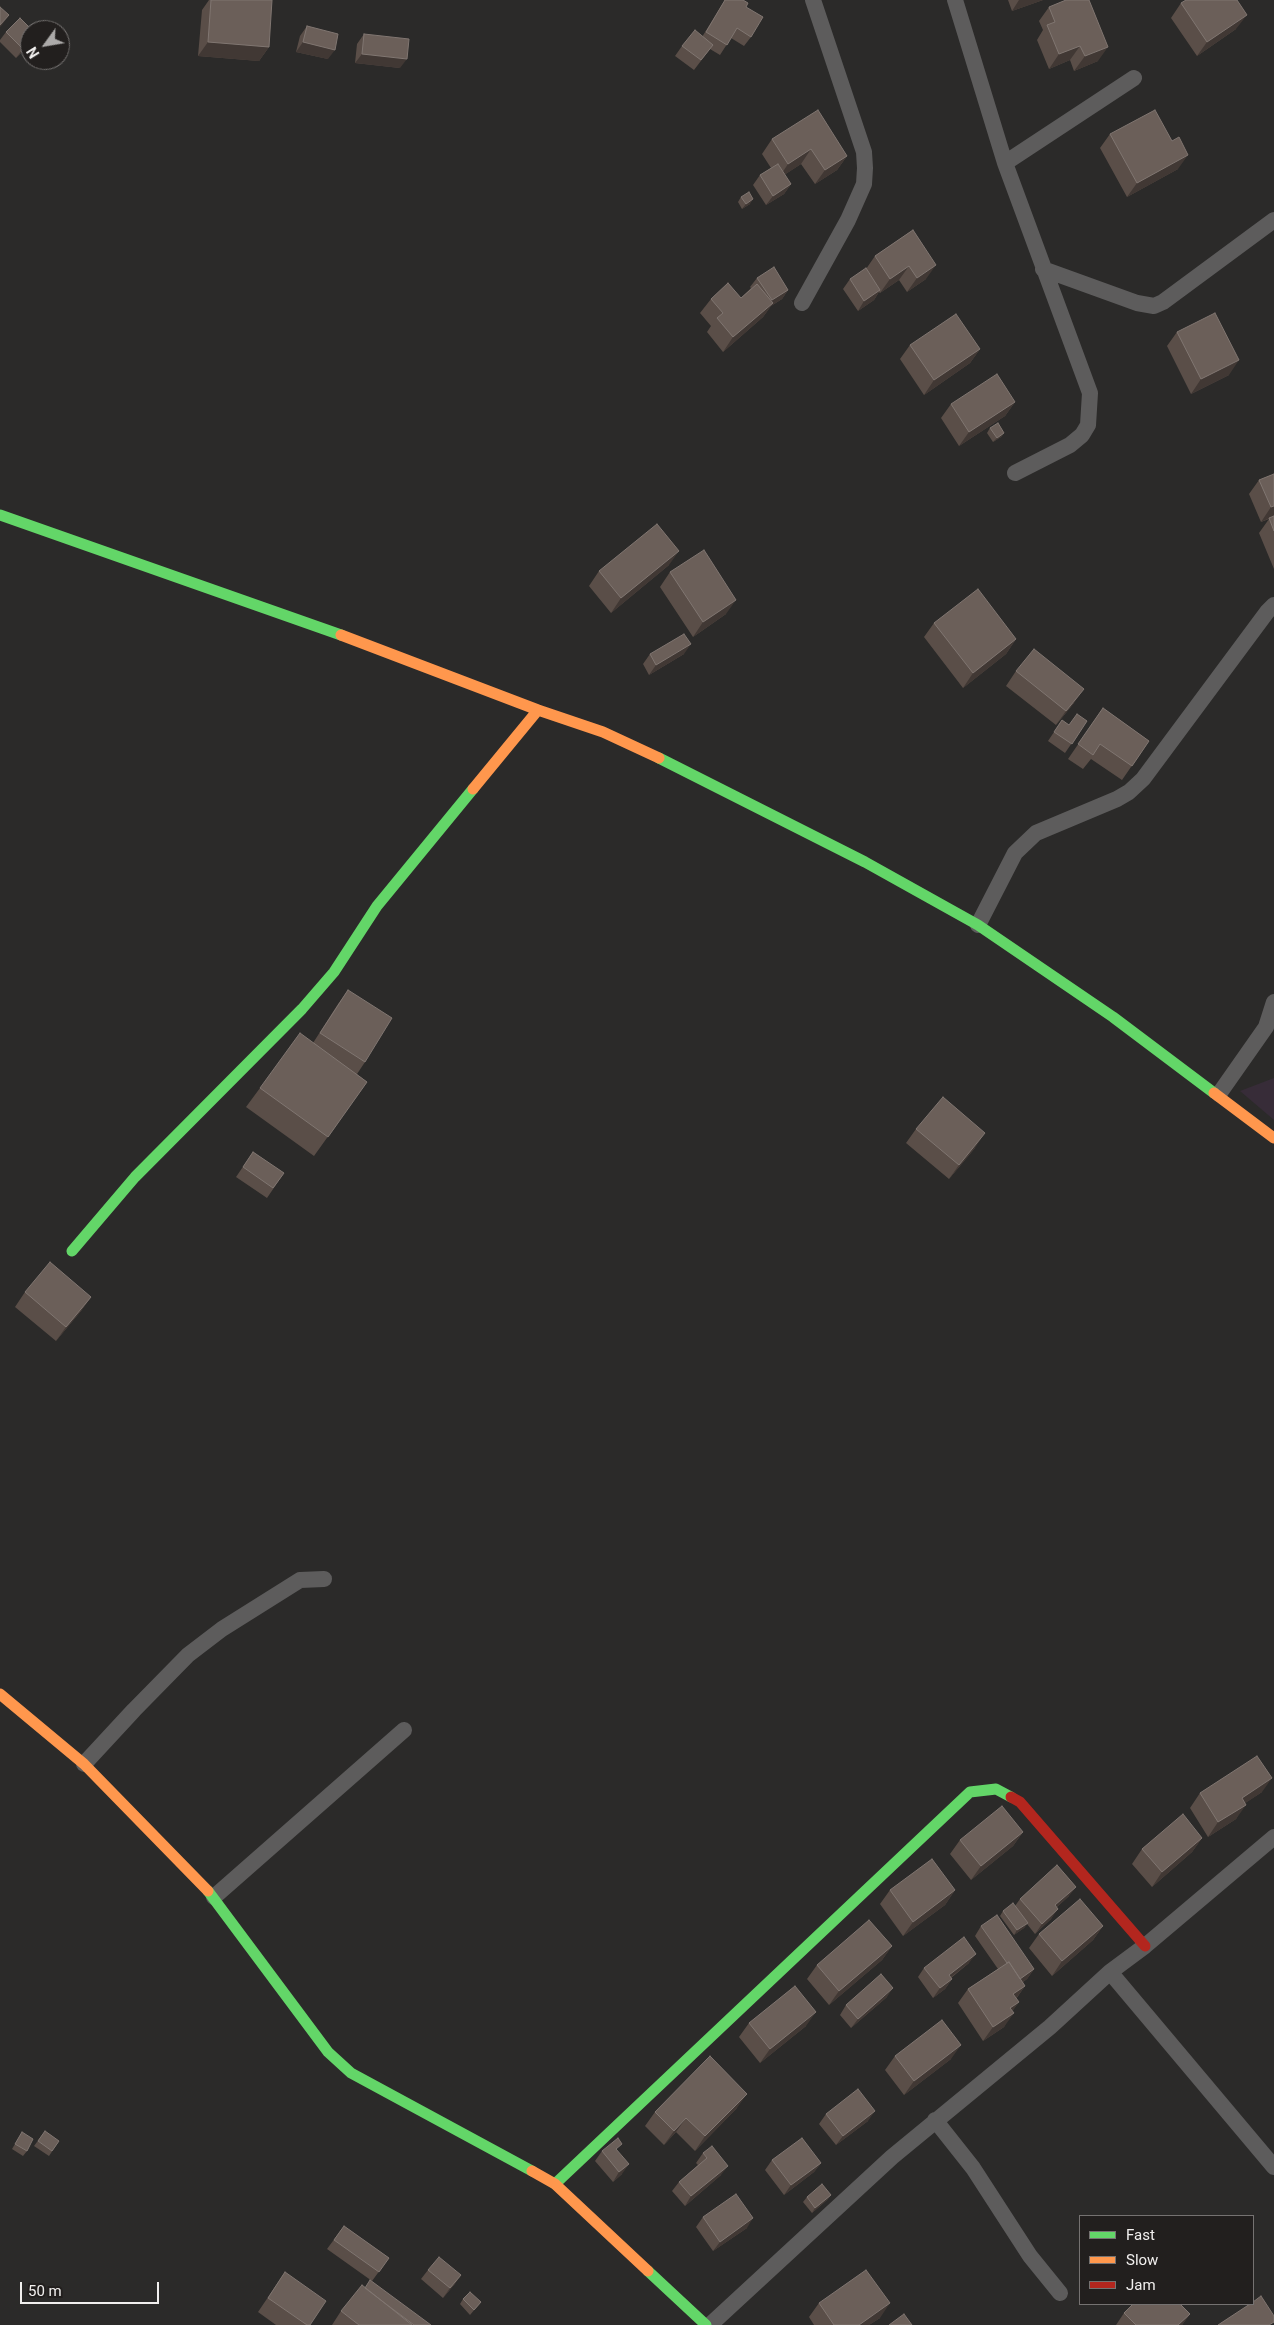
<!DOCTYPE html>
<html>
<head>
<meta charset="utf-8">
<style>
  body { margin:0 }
  #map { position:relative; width:1274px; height:2325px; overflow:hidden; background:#2b2a29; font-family:Roboto,sans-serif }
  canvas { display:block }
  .legend { position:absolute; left:1079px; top:2215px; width:175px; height:90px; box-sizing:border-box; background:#221f1e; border:1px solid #757271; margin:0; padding:6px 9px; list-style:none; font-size:15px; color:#f1efee }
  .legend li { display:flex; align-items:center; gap:10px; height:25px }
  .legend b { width:25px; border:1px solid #757271 }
  .north { position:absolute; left:20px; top:20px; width:50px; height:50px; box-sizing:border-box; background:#221f1e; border:1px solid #757271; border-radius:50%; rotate:238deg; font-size:14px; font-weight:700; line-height:20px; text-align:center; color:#f1efee }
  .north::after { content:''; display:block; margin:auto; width:18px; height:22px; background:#acaaa9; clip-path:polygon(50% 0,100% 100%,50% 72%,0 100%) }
  .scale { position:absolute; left:20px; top:2282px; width:139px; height:22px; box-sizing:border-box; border:2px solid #f1efee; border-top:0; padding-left:6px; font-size:15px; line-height:18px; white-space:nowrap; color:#f1efee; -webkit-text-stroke:4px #221f1e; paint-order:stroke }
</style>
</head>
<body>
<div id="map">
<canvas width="1274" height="2325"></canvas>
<ul class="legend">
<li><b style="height:6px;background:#63d668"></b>Fast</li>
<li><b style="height:6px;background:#ff974d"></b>Slow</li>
<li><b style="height:6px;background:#b3261e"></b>Jam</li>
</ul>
<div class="north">N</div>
<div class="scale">50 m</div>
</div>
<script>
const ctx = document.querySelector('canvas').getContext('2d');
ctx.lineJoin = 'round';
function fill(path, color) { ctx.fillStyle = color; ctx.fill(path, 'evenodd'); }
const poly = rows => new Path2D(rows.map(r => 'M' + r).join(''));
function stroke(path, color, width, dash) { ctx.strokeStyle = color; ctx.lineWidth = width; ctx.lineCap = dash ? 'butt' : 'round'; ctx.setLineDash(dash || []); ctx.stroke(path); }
fill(poly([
  [1274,1078,1274,1120,1240,1091]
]), '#372c38');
stroke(poly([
  [955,0,1005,163,1090,393,1088,425,1082,435,1070,445,1015,473],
  [1005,163,1134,78],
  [1043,269,1137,303,1154,306,1163,302,1274,220],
  [802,303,848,220,864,184,865,168,864,152,813,0],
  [978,925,1015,853,1036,833,1117,799,1129,792,1143,779,1267,612,1274,605],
  [1219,1094,1266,1027,1274,1002],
  [84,1764,134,1710,188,1655,222,1629,300,1580,324,1579],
  [214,1897,404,1730],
  [1110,1972,1274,2167],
  [935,2120,973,2168,1030,2256,1060,2293],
  [710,2325,892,2157,1050,2027,1110,1972,1145,1946,1274,1837]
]), '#5d5c5c', 16);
stroke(poly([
  [0,515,341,635],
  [659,758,865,862,978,925,1113,1017,1214,1093],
  [72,1251,135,1177,302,1009,334,972,377,906,473,789],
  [208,1891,328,2052,351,2073,532,2171],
  [555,2184,970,1792,996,1789,1011,1797],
  [648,2271,706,2325]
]), '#63d668', 11);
stroke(poly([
  [341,635,538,710,603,732,659,758],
  [473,789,538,710],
  [1214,1093,1274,1138],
  [0,1694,84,1764,208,1891],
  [532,2171,555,2184,648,2271]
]), '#ff974d', 11);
stroke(poly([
  [1011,1797,1020,1802,1145,1946]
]), '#b3261e', 11);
fill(poly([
  [209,0,267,0,269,47,259,61,198,56,202,10],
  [725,0,743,0,751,37,744,46,731,38,720,55,710,49,694,70,675,56,682,46,702,37],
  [1008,0,1043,0,1012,11],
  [1181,3,1236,29,1197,56,1171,18],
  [1049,7,1098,61,1074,71,1070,60,1049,69,1037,40,1043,30,1039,21],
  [307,26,328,59,296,52,300,36],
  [6,32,30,44,16,58,0,42,0,40],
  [364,34,400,68,355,63,357,44],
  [1110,134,1178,169,1127,197,1100,148],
  [772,139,847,156,837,170,815,184,801,164,784,175,791,184,784,194,766,205,753,185,760,175,771,168,762,154],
  [741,197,750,204,742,209,738,202],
  [913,230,926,279,907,292,899,280,880,293,879,292,874,300,858,311,843,289,850,279,866,269,875,256],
  [757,278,788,290,782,299,771,306,763,317,723,352,707,332,711,326,700,313,711,299,741,298,751,288,750,287],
  [1177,332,1229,375,1191,394,1167,346],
  [910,345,980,349,970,363,924,395,900,359],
  [1015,402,1005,416,959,446,941,418,951,404],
  [990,428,1004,433,1001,437,993,442,987,433],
  [1274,474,1274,569,1259,533,1269,519,1261,522,1249,494,1259,480],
  [669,565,611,613,589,586,599,571],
  [670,572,726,614,693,637,660,587],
  [934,623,1016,639,1006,654,963,688,924,637],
  [650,654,684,654,649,675,643,664],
  [1016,671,1074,703,1056,725,1006,686],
  [1103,708,1149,741,1122,780,1091,759,1083,769,1068,759],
  [1062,720,1069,725,1087,721,1065,753,1048,741],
  [348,990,365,1062,357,1074,367,1082,314,1156,246,1107,260,1088,313,1043,338,1004],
  [916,1129,975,1148,949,1179,906,1143],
  [253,1152,284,1173,267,1198,236,1177],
  [25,1292,91,1297,81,1311,56,1341,15,1307],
  [1262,1792,1245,1803,1236,1819,1208,1837,1190,1808,1200,1793],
  [1023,1832,1013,1846,971,1880,950,1854,960,1840],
  [1202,1838,1192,1852,1152,1887,1132,1864,1142,1849],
  [890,1890,955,1890,945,1905,903,1936,880,1904],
  [1069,1896,1057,1907,1051,1919,1035,1934,1027,1924,1024,1928,1014,1935,1000,1916,1003,1911,1015,1906,1020,1899],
  [981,1926,1034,1969,1027,1979,1023,1982,1025,1986,1016,1999,1019,2002,1012,2011,1004,2027,983,2041,958,2003,968,1989,998,1969,975,1936],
  [1103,1926,1093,1940,1052,1976,1029,1948,1039,1934],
  [892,1946,882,1960,829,2005,807,1979,817,1965],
  [969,1963,951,1978,952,1979,945,1989,933,1998,918,1977,924,1968],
  [887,1997,851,2028,840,2015,846,2005],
  [749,2023,806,2026,760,2063,739,2037],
  [895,2056,951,2059,904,2095,885,2070],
  [737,2108,695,2151,676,2132,664,2145,645,2126,655,2112],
  [826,2114,868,2121,836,2145,819,2124],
  [45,2131,59,2141,49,2156,34,2146],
  [22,2132,27,2151,23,2156,12,2149],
  [602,2151,617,2151,622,2174,613,2182,595,2161],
  [703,2153,721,2175,685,2206,672,2191,679,2182,698,2165,696,2163],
  [772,2160,821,2163,814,2172,784,2195,765,2170],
  [831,2195,827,2200,812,2213,803,2202,807,2197],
  [703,2217,747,2228,713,2251,696,2227],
  [344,2226,389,2258,372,2281,327,2249],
  [428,2270,461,2275,454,2285,443,2298,421,2279],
  [285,2272,310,2325,276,2325,258,2312],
  [365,2288,431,2325,332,2325,341,2311],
  [463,2299,481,2302,470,2315,460,2304],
  [819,2303,880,2318,869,2325,814,2325,809,2317],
  [1133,2304,1182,2304,1181,2305,1190,2314,1182,2325,1116,2325,1124,2313]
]), '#5a4e48');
fill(poly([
  [1019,0,1043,0,1012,11],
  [9,15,2,25,0,27,0,25],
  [1247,15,1236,29,1197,56,1207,42],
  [30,41,30,44,16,58,23,49],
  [208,42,269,47,259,61,198,56],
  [303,42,335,50,328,59,296,52],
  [1080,46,1070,60,1049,69,1059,54],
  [1108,47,1098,61,1074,71,1085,56],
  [362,54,407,59,400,68,355,63],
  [811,149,801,164,778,179,788,164],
  [1188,155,1178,169,1127,197,1137,183],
  [847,156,837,170,815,184,825,170],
  [791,184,784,194,766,205,773,196],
  [753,199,750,204,742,209,746,204],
  [936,265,926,279,907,292,917,278],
  [909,266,899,280,880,293,890,279],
  [788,290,782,299,771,306,763,317,723,352,733,337,772,300],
  [880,290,874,300,858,311,864,301],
  [980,349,970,363,924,395,934,380],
  [1239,360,1229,375,1191,394,1201,379],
  [1015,402,1005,416,959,446,969,432],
  [1004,433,1001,437,993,442,997,438],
  [1274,506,1274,516,1261,522,1271,507],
  [679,551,669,565,611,613,621,598],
  [736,600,726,614,693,637,703,622],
  [1016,639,1006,654,963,688,973,673],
  [691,644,684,654,649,675,656,665],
  [1084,689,1074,703,1056,725,1066,711],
  [985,1133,975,1148,949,1179,959,1165],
  [91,1297,81,1311,56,1341,66,1327],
  [1272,1778,1262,1792,1232,1812,1242,1798],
  [1246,1805,1236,1819,1208,1837,1218,1822],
  [1023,1832,1013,1846,971,1880,981,1866],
  [1202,1838,1192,1852,1152,1887,1162,1872],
  [1076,1887,1069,1896,1048,1915,1055,1905],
  [955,1890,945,1905,903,1936,913,1922],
  [1058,1909,1051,1919,1035,1934,1042,1924],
  [1028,1923,1024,1928,1014,1935,1017,1930],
  [1103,1926,1093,1940,1052,1976,1062,1961],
  [892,1946,882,1960,829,2005,839,1991],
  [976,1954,969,1963,942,1984,949,1975],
  [1034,1969,1027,1979,1012,1990,1019,1980],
  [952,1979,945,1989,933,1998,940,1988],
  [1025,1986,1015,2000,1013,1994],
  [893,1988,887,1997,851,2028,858,2019],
  [1019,2002,1009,2016,1010,2008],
  [816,2012,806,2026,760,2063,770,2049],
  [1014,2013,1004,2027,983,2041,993,2027],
  [961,2045,951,2059,904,2095,914,2081],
  [747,2094,737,2108,695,2151,705,2136],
  [875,2111,868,2121,836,2145,843,2136],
  [686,2118,676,2132,664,2145,674,2131],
  [821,2163,814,2172,784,2195,791,2185],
  [629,2164,622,2174,613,2182,619,2172],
  [728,2166,721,2175,685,2206,691,2196],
  [831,2195,827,2200,812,2213,815,2208],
  [753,2218,747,2228,713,2251,720,2242],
  [461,2275,454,2285,443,2298,450,2288],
  [890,2303,880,2318,869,2325,859,2325],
  [1190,2314,1182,2325,1178,2325]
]), '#413834');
const building = poly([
  [211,0,272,0,269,47,208,42,211,0],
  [725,0,743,0,748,3,746,7,763,17,751,37,737,28,727,45,706,32,725,0],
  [1066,0,1089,0,1108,47,1085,56,1080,46,1059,54,1047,25,1055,22,1049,7,1066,0],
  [1186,0,1237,0,1247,15,1207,42,1181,3,1186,0],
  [0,7,9,15,0,25,0,7],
  [20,18,32,30,30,30,30,41,23,49,6,32,20,18],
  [307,26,338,34,335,50,303,42,307,26],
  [695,30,713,45,701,60,682,46,695,30],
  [364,34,409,39,407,59,362,54,364,34],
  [818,110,847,156,825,170,811,149,788,164,772,139,818,110],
  [1155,110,1172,141,1179,137,1188,155,1137,183,1110,134,1155,110],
  [778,164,791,184,773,196,760,175,778,164],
  [749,192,753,199,746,204,741,197,749,192],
  [913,230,936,265,917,278,909,266,890,279,875,256,913,230],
  [774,267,788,290,772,300,757,278,774,267],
  [866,268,880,290,864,301,850,279,866,268],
  [728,283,741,298,757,284,773,303,733,337,717,318,723,313,711,299,728,283],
  [1215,313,1239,360,1201,379,1177,332,1215,313],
  [956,314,980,349,934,380,910,345,956,314],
  [997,374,1015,402,969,432,951,404,997,374],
  [998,423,1004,433,997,438,990,428,998,423],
  [1274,474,1274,506,1271,507,1259,480,1274,474],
  [1274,516,1274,531,1269,518,1274,516],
  [657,524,679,551,621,598,599,571,657,524],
  [704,550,736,600,703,622,670,572,704,550],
  [978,589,1016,639,973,673,934,623,978,589],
  [684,634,691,644,656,665,650,654,684,634],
  [1034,649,1084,689,1066,711,1016,671,1034,649],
  [1103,708,1149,741,1132,766,1100,744,1093,755,1078,744,1103,708],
  [1077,714,1087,721,1072,744,1054,732,1062,720,1069,725,1077,714],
  [348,990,392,1018,365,1062,320,1033,348,990],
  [300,1033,367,1082,328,1137,260,1088,300,1033],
  [943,1097,985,1133,959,1165,916,1129,943,1097],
  [253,1152,284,1173,273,1188,243,1167,253,1152],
  [50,1262,91,1297,66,1327,25,1292,50,1262],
  [1257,1756,1272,1778,1242,1798,1246,1805,1218,1822,1200,1793,1257,1756],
  [1002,1806,1023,1832,981,1866,960,1840,1002,1806],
  [1183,1814,1202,1838,1162,1872,1142,1849,1183,1814],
  [932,1859,955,1890,913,1922,890,1890,932,1859],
  [1057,1865,1076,1887,1055,1905,1058,1909,1042,1924,1020,1899,1057,1865],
  [1080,1899,1103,1926,1062,1961,1039,1934,1080,1899],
  [1013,1903,1028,1923,1017,1930,1003,1911,1013,1903],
  [997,1915,1034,1969,1020,1979,1009,1962,1007,1963,981,1926,997,1915],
  [869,1920,892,1946,839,1991,817,1965,869,1920],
  [964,1937,976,1954,949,1975,952,1979,940,1988,924,1968,964,1937],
  [1009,1962,1025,1986,1013,1994,1019,2002,1010,2008,1014,2013,993,2027,968,1989,1009,1962],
  [881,1974,893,1988,858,2019,846,2005,881,1974],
  [795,1986,816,2012,770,2049,749,2023,795,1986],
  [942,2020,961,2045,914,2081,895,2056,942,2020],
  [710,2056,747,2094,705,2136,686,2118,674,2131,655,2112,710,2056],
  [858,2089,875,2111,843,2136,826,2114,858,2089],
  [45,2131,59,2141,52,2151,38,2141,45,2131],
  [22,2132,33,2139,27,2151,15,2144,22,2132],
  [618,2138,622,2144,616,2149,629,2164,619,2172,602,2151,618,2138],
  [802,2138,821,2163,791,2185,772,2160,802,2138],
  [712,2146,728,2166,691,2196,679,2182,707,2158,703,2153,712,2146],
  [822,2184,831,2195,815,2208,807,2197,822,2184],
  [736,2194,753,2218,720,2242,703,2217,736,2194],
  [344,2226,389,2258,379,2272,334,2240,344,2226],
  [439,2257,461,2275,450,2288,428,2270,439,2257],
  [866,2270,890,2303,859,2325,834,2325,819,2303,866,2270],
  [285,2272,326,2301,310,2325,307,2325,268,2298,285,2272],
  [370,2280,431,2325,414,2325,382,2301,365,2288,370,2280],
  [362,2285,412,2325,359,2325,341,2311,362,2285],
  [470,2292,481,2302,474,2310,463,2299,470,2292],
  [1261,2296,1274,2316,1274,2322,1269,2325,1218,2325,1250,2304,1253,2304,1253,2302,1261,2296],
  [1133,2304,1180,2304,1190,2314,1178,2325,1136,2325,1124,2313,1133,2304],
  [904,2314,912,2325,889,2325,904,2314]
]);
fill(building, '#6b5f59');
stroke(building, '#807671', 1);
</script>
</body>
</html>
